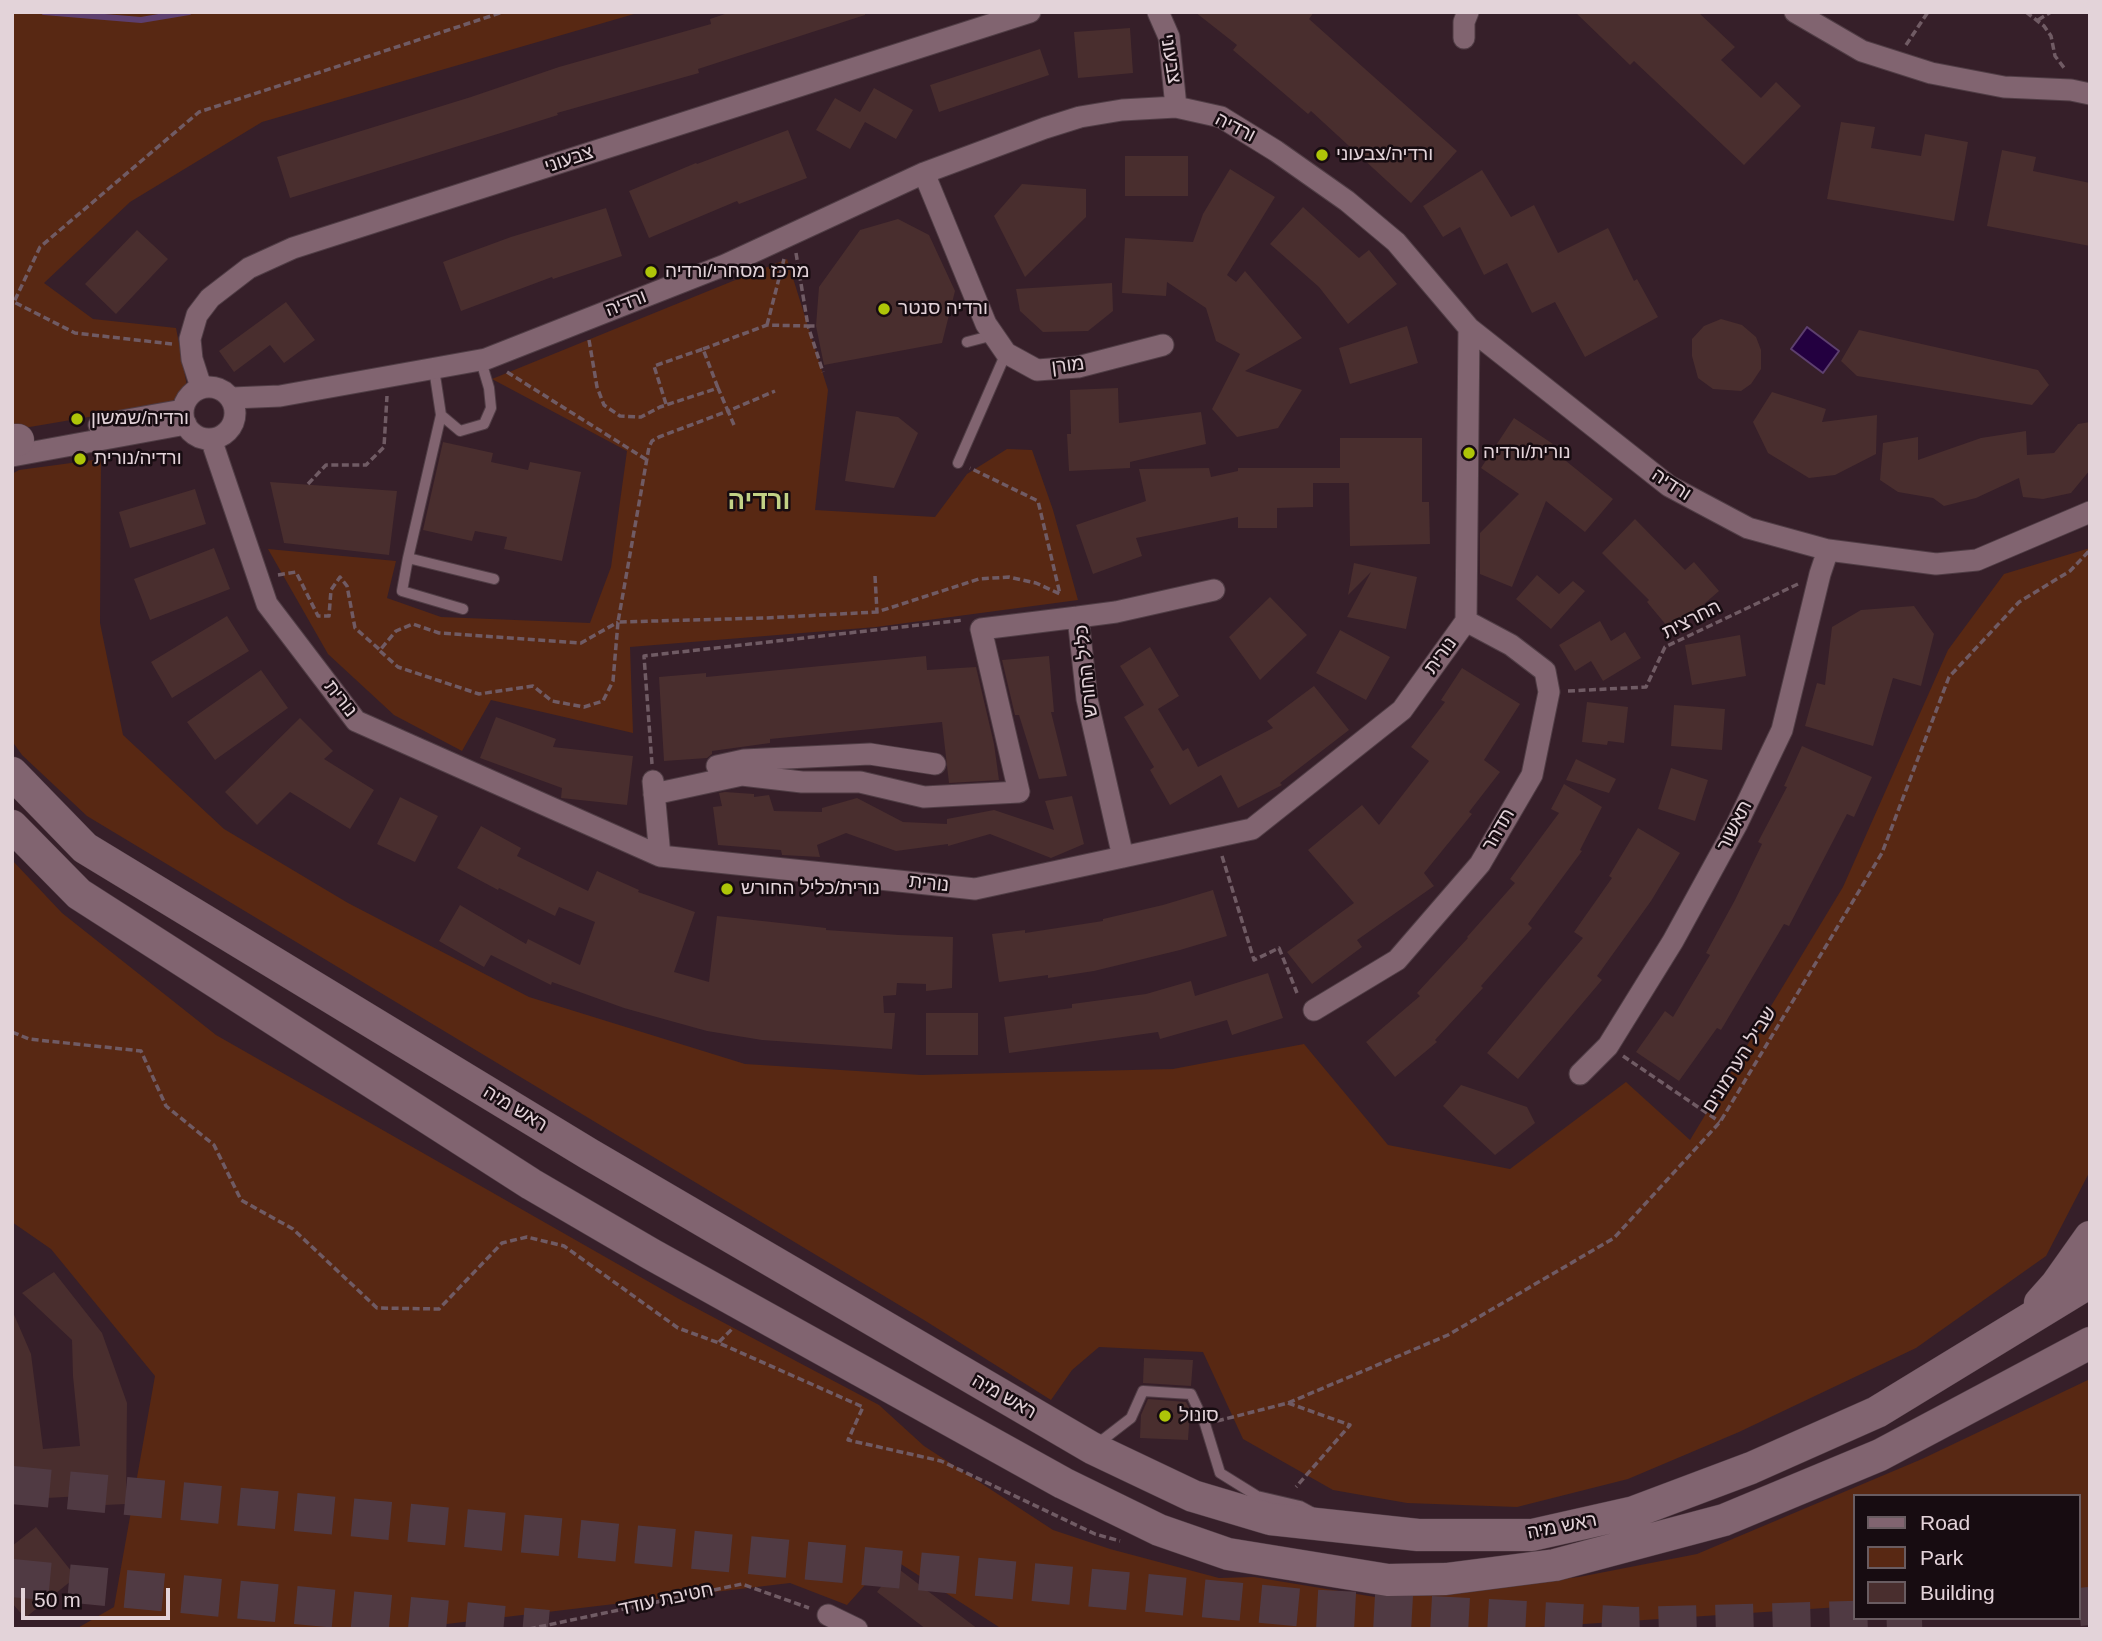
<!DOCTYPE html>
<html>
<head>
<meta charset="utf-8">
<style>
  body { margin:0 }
  #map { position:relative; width:2102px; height:1641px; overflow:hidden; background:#361f29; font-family:Arial,sans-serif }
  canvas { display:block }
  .frame { position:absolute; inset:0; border:14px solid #e3d3d9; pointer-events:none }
  .legend { position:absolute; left:1853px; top:1494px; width:228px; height:126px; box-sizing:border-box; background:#170c11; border:2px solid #695c61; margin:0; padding:9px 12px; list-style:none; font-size:21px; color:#e3d3d9 }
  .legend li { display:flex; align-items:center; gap:14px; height:35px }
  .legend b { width:35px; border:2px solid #695c61 }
  .scale { position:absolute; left:21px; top:1588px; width:149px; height:32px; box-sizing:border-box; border:4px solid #e3d3d9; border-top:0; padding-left:9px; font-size:21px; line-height:24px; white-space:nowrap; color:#e3d3d9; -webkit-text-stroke:5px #170c11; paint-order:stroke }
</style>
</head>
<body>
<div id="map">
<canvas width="2102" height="1641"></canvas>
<div class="frame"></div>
<ul class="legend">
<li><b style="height:9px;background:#816470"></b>Road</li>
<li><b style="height:19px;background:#582813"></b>Park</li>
<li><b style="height:19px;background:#492e2e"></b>Building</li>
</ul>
<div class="scale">50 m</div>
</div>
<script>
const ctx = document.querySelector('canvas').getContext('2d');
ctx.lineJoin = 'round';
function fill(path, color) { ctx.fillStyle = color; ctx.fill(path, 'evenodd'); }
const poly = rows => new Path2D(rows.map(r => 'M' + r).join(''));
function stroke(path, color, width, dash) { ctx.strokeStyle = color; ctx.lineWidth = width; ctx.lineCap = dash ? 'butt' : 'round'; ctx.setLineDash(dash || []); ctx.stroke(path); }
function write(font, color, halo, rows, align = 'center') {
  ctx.font = font + ' Arial,"Noto Sans Hebrew",sans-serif'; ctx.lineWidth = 5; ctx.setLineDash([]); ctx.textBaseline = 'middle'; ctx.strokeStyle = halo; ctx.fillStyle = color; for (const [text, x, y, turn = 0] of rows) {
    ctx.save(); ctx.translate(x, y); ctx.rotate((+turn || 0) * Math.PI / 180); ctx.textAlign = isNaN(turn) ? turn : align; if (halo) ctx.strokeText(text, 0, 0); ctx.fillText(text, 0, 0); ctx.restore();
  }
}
fill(poly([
  [12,12,641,12,262,122,130,202,44,283,93,319,176,328,187,386,171,403,12,430],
  [787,259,828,390,815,510,935,517,967,474,1007,449,1032,450,1053,510,1078,600,876,627,630,647,633,733,491,700,462,751,394,715,328,654,268,549,396,561,387,598,441,617,590,623,611,567,627,451,492,379],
  [101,459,100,623,123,735,224,829,348,903,529,997,745,1064,921,1075,1173,1069,1304,1044,1388,1145,1510,1169,1626,1082,1690,1140,1843,887,1948,650,2004,574,2090,548,2090,1171,2046,1256,1916,1348,1739,1432,1628,1479,1517,1507,1407,1503,1333,1490,1243,1439,1203,1352,1099,1347,1072,1370,1051,1400,924,1320,87,816,22,755,12,741,12,474,19,470],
  [12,860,62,913,216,1035,679,1299,879,1405,924,1446,1053,1530,1110,1549,1219,1578,1254,1577,1381,1598,1579,1577,1697,1554,1922,1459,2090,1379,2090,1590,2079,1591,2079,1496,1855,1496,1855,1606,1509,1629,1002,1629,890,1557,847,1605,790,1583,405,1629,76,1629,114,1607,155,1376,51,1249,12,1222]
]), '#582813');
const water = poly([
  [1807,327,1839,351,1823,373,1791,349,1807,327]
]);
fill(water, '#230040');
stroke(water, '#5d3f6e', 2);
stroke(poly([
  [44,12,141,20,189,12]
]), '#5d3f6e', 6);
fill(poly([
  [731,12,865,12,865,15,698,69,699,73,557,113,558,115,504,132,290,198,277,157,471,97,559,67,711,24,710,19],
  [1195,12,1314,12,1309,19,1457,151,1411,203,1311,111,1308,114,1233,50,1237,45],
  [1575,12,1698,12,1735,47,1721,60,1761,98,1776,82,1801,106,1744,165,1634,61,1630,65],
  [1130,28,1133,73,1078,78,1074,32],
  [1040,49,1049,75,939,112,930,85],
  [874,88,913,110,896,139,865,122,850,149,816,130,835,98,860,112],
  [1841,122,1875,127,1871,148,1921,156,1925,134,1968,142,1954,221,1827,199],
  [788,130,807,178,739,204,737,201,649,238,629,191,696,163,697,164],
  [2002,150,2036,157,2033,171,2090,183,2090,246,1987,226],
  [1125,156,1188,156,1188,196,1125,196],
  [1230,169,1275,197,1227,275,1236,282,1245,271,1302,338,1245,371,1302,390,1278,428,1237,437,1212,409,1240,354,1216,341,1206,308,1167,282,1166,296,1122,293,1125,238,1193,242,1203,214],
  [1482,170,1511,217,1534,205,1558,253,1608,228,1634,281,1637,279,1658,317,1585,357,1555,302,1532,313,1507,263,1484,275,1460,227,1443,237,1423,206],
  [1022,184,1086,189,1086,217,1025,277,994,216],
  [1303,207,1359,258,1369,250,1397,284,1348,324,1319,287,1270,244],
  [606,208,622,256,553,279,552,277,461,311,443,262,511,237],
  [898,219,929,235,955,291,942,343,824,365,816,326,819,287,860,230],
  [137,230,168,259,116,314,85,284],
  [1112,283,1113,311,1088,331,1043,332,1020,311,1016,289],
  [286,302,315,340,284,363,270,345,234,372,219,351],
  [1721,319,1742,325,1756,337,1761,350,1761,369,1751,384,1741,391,1713,389,1698,378,1692,356,1692,339,1704,326],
  [1407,326,1418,363,1350,384,1339,348],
  [1859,330,2038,370,2049,385,2032,405,1857,376,1841,361],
  [1118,388,1119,423,1201,412,1206,444,1130,462,1130,468,1069,471,1067,434,1071,434,1070,390],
  [1772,392,1826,409,1822,422,1877,415,1876,454,1835,475,1809,478,1768,453,1753,422],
  [856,411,898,417,918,433,894,488,845,481],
  [1514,418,1553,444,1550,448,1613,499,1585,532,1546,501,1512,587,1480,574,1480,533,1519,494,1481,468],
  [2090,422,2090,470,2071,493,2043,499,2023,497,2019,478,1976,498,1944,506,1933,498,1898,492,1880,480,1883,443,1918,437,1918,460,1981,438,2026,431,2027,455,2054,453,2078,424],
  [1340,438,1422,438,1422,502,1429,502,1430,544,1350,546,1349,483,1313,483,1313,507,1277,508,1277,528,1238,528,1238,517,1136,538,1142,556,1093,574,1076,525,1146,501,1139,469,1209,468,1211,477,1238,471,1238,468,1340,468],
  [443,442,493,453,491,462,528,470,530,462,581,472,562,561,504,549,507,537,475,531,472,541,423,530],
  [270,482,397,491,389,555,284,543],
  [195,489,206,524,130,548,119,512],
  [1635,519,1685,570,1694,562,1719,591,1672,632,1647,602,1649,600,1602,553],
  [214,548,230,589,150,620,134,579],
  [1354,563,1417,577,1406,629,1347,617,1371,572,1348,595],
  [1537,575,1559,594,1573,581,1585,591,1551,629,1516,599],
  [1270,597,1307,635,1260,680,1229,637],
  [1914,606,1934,634,1921,686,1893,678,1873,746,1805,726,1817,683,1825,685,1832,627,1861,610],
  [227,616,249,651,172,698,151,662],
  [1600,621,1611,641,1625,632,1641,658,1603,681,1591,661,1575,671,1559,645],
  [1340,630,1390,657,1366,700,1316,673],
  [1740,635,1746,676,1692,685,1685,645],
  [1150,647,1179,696,1158,709,1183,751,1188,748,1198,767,1273,728,1267,721,1314,686,1349,730,1280,783,1282,785,1238,808,1221,775,1170,805,1150,770,1154,767,1124,717,1144,705,1120,666],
  [926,656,927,670,976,667,994,744,999,780,949,783,942,722,770,739,770,743,712,751,712,754,707,758,664,761,659,677,706,673,706,677],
  [1049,656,1054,712,1051,712,1067,776,1039,779,1019,715,1015,715,1002,660],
  [1462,668,1520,704,1484,760,1500,772,1469,812,1472,814,1424,873,1434,886,1357,940,1362,947,1312,984,1287,952,1354,903,1308,850,1362,805,1379,825,1429,761,1411,747,1445,702,1441,700],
  [261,670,288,708,215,760,187,722],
  [1587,702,1628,707,1624,743,1608,741,1607,745,1582,742],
  [1674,705,1725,709,1722,750,1671,746],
  [496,717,556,739,553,747,633,756,627,805,561,798,562,788,480,758],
  [300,718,333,751,324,759,374,790,350,829,290,792,257,825,225,792],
  [1802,746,1872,777,1854,817,1847,814,1789,926,1784,924,1721,1030,1717,1028,1679,1081,1636,1052,1665,1011,1673,1017,1710,955,1706,953,1735,900,1762,844,1758,842,1787,787,1784,786],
  [1576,759,1616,779,1609,793,1566,780],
  [1671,768,1708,780,1695,821,1658,809],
  [1564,784,1602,807,1580,850,1582,851,1528,924,1532,928,1481,986,1483,988,1435,1040,1437,1042,1395,1077,1366,1042,1420,996,1417,993,1468,938,1467,937,1515,883,1510,879,1559,813,1551,809],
  [725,792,754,794,754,797,769,795,774,811,822,812,822,808,857,798,903,822,947,824,947,819,994,810,1054,830,1045,801,1072,796,1084,844,1051,858,990,834,948,846,948,844,896,851,846,833,817,845,820,857,782,855,781,850,718,845,713,807,722,806,719,793],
  [400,797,438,816,415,862,377,844],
  [481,826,521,848,517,856,588,891,597,871,639,890,638,892,695,912,674,972,709,982,717,916,826,928,826,930,899,935,953,937,952,988,926,991,926,984,897,983,896,995,883,996,884,1013,895,1013,892,1049,762,1040,707,1031,624,1008,552,982,551,985,491,955,484,967,439,941,460,905,526,944,528,939,580,965,595,922,559,907,555,916,499,888,498,890,457,868],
  [1638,828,1680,853,1651,901,1597,976,1602,980,1518,1079,1487,1053,1583,938,1574,932,1612,878,1609,876],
  [1213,890,1227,936,1180,950,1094,971,1048,978,1048,975,999,982,992,934,1025,930,1025,933,1103,921,1103,919,1163,905],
  [1268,973,1283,1018,1232,1035,1227,1020,1160,1039,1158,1032,1009,1053,1004,1017,1072,1008,1072,1004,1146,994,1191,981,1195,996],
  [926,1013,978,1013,978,1055,926,1055],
  [1461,1085,1527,1107,1535,1123,1495,1155,1443,1106],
  [54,1272,102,1333,127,1403,126,1504,83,1506,82,1496,12,1500,12,1310,31,1354,43,1449,80,1446,73,1376,72,1340,22,1293],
  [1144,1358,1193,1360,1191,1386,1143,1383],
  [1148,1399,1186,1402,1190,1410,1188,1440,1140,1438,1141,1415],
  [36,1527,76,1577,25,1618,12,1603,12,1546],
  [896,1567,978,1629,926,1629,877,1592]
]), '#492e2e');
stroke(poly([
  [12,1485,1305,1608,1634,1626,1922,1618],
  [12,1578,548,1629],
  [2079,1607,2090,1606]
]), '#503a43', 38, [38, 19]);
const lane = poly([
  [967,342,994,335],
  [434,369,441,415,460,431,484,424,491,408,489,388,481,361],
  [441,415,408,558,494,579],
  [958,463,1006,353],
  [408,558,402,591,463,609],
  [1096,1445,1131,1418,1143,1391,1191,1394,1205,1424,1220,1473,1257,1496,1300,1506,1313,1513]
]);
const street = poly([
  [1158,12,1169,37,1176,107],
  [1795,12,1862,51,1931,73,2004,87,2071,90,2090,94],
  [1464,38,1464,22,1468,12],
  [924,173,986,324,1006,353,1037,370,1078,367,1163,345],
  '183 413a26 26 0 1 1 52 0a26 26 0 1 1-52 0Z',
  [201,387,192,359,190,339,197,315,210,298,249,268,293,248,1030,12],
  [232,398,280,396,486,359,725,265,924,173,1045,128,1080,117,1122,110,1176,107,1221,117,1276,151,1347,201,1396,242,1469,328,1669,486,1748,528,1828,550,1936,564,1977,560,2090,512],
  [99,425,183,410],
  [211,439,267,604,356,721,660,856,975,889,1252,829,1402,710,1466,621,1469,328],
  [12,456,186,424],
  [717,766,744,760,870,754,935,764],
  [653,781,660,856],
  [654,794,742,775,802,782,860,782,924,797,1019,792,981,629,1078,617],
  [1123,857,1087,699,1078,617,1116,612,1214,590],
  [1314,1010,1397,960,1480,864,1532,775,1549,692,1545,671,1511,645,1466,621],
  [1580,1074,1608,1046,1673,941,1737,824,1782,730,1820,574,1828,550],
  [828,1615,857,1629]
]);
const secondary = poly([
  [12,440,18,440],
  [12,773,85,848,589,1154,1092,1448,1193,1496,1270,1519,1418,1535,1532,1535,1634,1512,1751,1468,1877,1412,2090,1282],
  [12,826,79,894,531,1184,651,1254,1063,1483,1159,1530,1228,1554,1388,1580,1446,1579,1555,1565,1724,1520,1880,1455,2090,1343],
  [2040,1303,2056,1285,2090,1237]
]);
stroke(lane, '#503d45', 12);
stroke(street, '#503d45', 23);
stroke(secondary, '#503d45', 33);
stroke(poly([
  [2026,12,2044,26,2051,36,2055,56,2065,69],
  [2038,20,2051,12],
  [1906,45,1928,12],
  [796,253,808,326,816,326],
  [767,325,784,259],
  [589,340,597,387,604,405,620,416,641,417,660,407,718,388,728,411,659,437,652,441,649,447,618,622,765,618,877,612,979,579,1009,577,1036,583,1060,594,1038,501,970,468],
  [172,344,75,333,14,302,40,247,199,112,503,12],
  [703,349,767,325,808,326,823,372],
  [507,372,647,460],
  [666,404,654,366,703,349,718,388],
  [734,425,728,411,775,391],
  [308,484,326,465,366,465,384,447,387,396],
  [278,575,296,572,318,616,329,616,331,590,340,577,347,586,355,628,380,650,396,631,413,624,439,633,581,643,618,622],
  [875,576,877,612],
  [380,651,398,667,479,694,533,686,552,701,584,707,603,701,613,681,618,622],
  [1568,691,1646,687,1665,647,1798,584],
  [652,764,644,656,964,620],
  [1222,856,1254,960,1279,948,1297,993],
  [12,1032,29,1039,141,1051,166,1106,214,1145,241,1200,293,1229,377,1308,439,1309,502,1243,527,1237,564,1246,678,1328,719,1343,863,1407,848,1440,941,1461,1095,1534,1120,1541],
  [1623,1056,1720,1122],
  [719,1342,733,1328],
  [1288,1403,1350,1425,1296,1487],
  [1217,1421,1288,1403,1448,1335,1614,1238,1720,1122,1882,853,1949,677,2019,602,2070,571,2090,550],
  [529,1629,742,1584,809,1608]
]), '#705b64', 3.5, [7, 3.5]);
stroke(lane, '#816470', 10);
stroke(street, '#816470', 21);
stroke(secondary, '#816470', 32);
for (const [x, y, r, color] of [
  [1322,155,7,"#aec508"],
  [651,272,7,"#aec508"],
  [884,309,7,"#aec508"],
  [77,419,7,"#aec508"],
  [1469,453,7,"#aec508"],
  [80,459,7,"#aec508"],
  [727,889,7,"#aec508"],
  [1165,1416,7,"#aec508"]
]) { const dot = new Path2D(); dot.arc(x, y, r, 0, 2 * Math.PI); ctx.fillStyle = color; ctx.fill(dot); stroke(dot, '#170c11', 2.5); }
write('19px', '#e3d3d9', '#170c11', [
  ["צבעוני",1170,59,81],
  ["ורדיה",1235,128,27],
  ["צבעוני",569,160,-18],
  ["ורדיה",626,304,-21],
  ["מורן",1068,366,-7],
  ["ורדיה",1671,485,33],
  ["החרצית",1692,620,-27],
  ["נורית",1441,656,-54],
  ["כליל החורש",1087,671,-96],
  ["נורית",340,699,52],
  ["תאשור",1735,826,-63],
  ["תדהר",1499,830,-60],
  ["נורית",929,884,6],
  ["שביל הערמונים",1740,1060,-58],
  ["ראש מיה",515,1109,31],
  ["ראש מיה",1004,1397,30],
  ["ראש מיה",1562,1527,-11],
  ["חטיבת עודד",666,1600,-12]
]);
write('19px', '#e3d3d9', '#170c11', [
  ["ורדיה/צבעוני",1336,155],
  ["מרכז מסחרי/ורדיה",665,272],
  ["ורדיה סנטר",898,309],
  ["ורדיה/שמשון",91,419],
  ["נורית/ורדיה",1483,453],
  ["ורדיה/נורית",94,459],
  ["נורית/כליל החורש",741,889],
  ["סונול",1179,1416]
], 'left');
write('bold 26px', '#c2d185', '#170c11', [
  ["ורדיה",759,502]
]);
</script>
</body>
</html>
